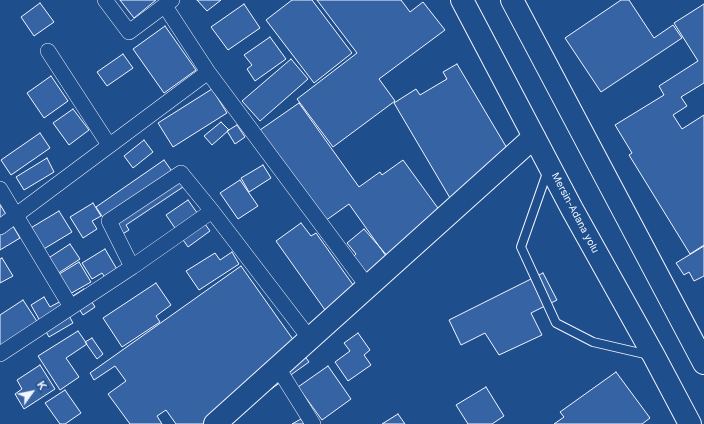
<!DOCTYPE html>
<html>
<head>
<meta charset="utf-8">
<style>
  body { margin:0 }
  #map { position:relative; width:704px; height:424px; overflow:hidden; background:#1f4e8c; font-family:Inter,sans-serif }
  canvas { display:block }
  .north { position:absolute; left:12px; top:372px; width:40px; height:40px; -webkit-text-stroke:3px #1f4e8c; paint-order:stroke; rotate:57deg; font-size:11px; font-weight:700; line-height:16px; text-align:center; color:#f2f6ff }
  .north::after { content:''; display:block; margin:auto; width:14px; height:18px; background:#f2f6ff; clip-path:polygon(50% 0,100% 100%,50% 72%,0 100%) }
</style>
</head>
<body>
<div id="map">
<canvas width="704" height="424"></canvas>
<div class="north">K</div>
</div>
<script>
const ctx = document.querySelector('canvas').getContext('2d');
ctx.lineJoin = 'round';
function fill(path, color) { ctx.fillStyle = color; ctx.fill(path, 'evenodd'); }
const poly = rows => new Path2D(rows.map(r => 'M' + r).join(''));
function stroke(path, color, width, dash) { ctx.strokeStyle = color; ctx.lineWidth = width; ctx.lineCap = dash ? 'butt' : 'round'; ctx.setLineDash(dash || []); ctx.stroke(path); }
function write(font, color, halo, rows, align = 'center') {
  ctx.font = font + ' Inter,sans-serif'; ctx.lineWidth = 3; ctx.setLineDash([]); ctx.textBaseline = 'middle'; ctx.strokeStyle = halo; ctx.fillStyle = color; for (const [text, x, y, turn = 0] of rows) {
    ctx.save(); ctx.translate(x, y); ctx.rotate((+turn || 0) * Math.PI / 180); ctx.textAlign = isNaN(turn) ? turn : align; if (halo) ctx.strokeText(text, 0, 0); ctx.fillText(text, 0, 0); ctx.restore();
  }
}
const building = poly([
  [120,0,156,0,134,18,120,0],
  [197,0,221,0,207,11,197,0],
  [292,0,312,0,352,53,314,83,266,20,292,0],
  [317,0,401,0,410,12,423,2,445,30,379,79,395,101,333,147,297,99,357,53,317,0],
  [621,0,629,0,654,38,673,25,682,38,601,92,565,38,621,0],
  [40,3,54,22,34,36,21,17,40,3],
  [244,4,260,28,228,50,211,27,244,4],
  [704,4,704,83,681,97,687,106,673,115,682,129,704,115,704,245,690,254,629,155,632,153,615,125,664,95,659,86,698,61,674,23,704,4],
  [165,26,196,70,164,93,133,49,165,26],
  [270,37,286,59,255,81,247,69,252,65,244,55,270,37],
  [123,54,133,68,107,86,97,72,123,54],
  [291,59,308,79,260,121,242,101,291,59],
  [457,64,514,160,450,198,394,103,416,89,420,95,447,79,443,72,457,64],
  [51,76,68,101,44,118,27,93,51,76],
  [212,89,227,113,173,147,158,123,212,89],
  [299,103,359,187,380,172,382,175,403,160,448,222,391,263,349,204,325,221,260,130,299,103],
  [73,109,89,130,69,145,53,123,73,109],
  [221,122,229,130,212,145,204,136,221,122],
  [237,125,245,137,235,144,227,131,237,125],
  [40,133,50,148,11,175,1,160,40,133],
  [144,140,153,152,133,168,124,156,144,140],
  [47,158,54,172,24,190,16,177,47,158],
  [164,160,183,187,126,225,129,230,121,235,121,245,96,207,164,160],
  [263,165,271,178,249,192,241,178,263,165],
  [240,180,258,206,238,219,220,193,240,180],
  [188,200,210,231,188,247,166,215,188,200],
  [93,203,101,216,92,221,97,229,83,238,70,217,93,203],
  [0,206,1,206,20,238,0,250,0,206],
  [59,211,72,232,42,250,29,229,59,211],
  [301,223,311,236,316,233,366,303,335,324,276,241,301,223],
  [364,229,390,259,369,277,352,258,356,254,347,243,364,229],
  [70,244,80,259,57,274,47,259,70,244],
  [704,246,704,276,694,281,689,272,684,275,676,263,704,246],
  [105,249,118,271,106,279,102,273,92,279,82,263,105,249],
  [232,252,239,264,199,290,186,271,215,253,220,260,232,252],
  [2,258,13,276,0,283,0,259,2,258],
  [79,262,91,282,68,295,56,276,79,262],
  [241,266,309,362,222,424,176,424,166,410,157,416,162,424,130,424,108,394,126,381,115,366,94,380,90,373,241,266],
  [543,273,557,300,531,313,542,335,499,355,485,333,461,345,449,320,543,273],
  [156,283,171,305,156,316,160,322,122,347,103,318,156,283],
  [84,289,95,307,83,315,71,297,84,289],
  [44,297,50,307,61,301,73,323,49,337,31,305,44,297],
  [23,300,40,326,0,350,0,315,23,300],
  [78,331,87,344,66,358,79,377,60,390,38,356,78,331],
  [358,333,370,350,364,355,371,365,348,381,335,362,350,351,344,343,358,333],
  [92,338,103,354,97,359,85,342,92,338],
  [40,365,55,389,24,409,15,394,22,389,17,380,40,365],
  [328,366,351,399,322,420,298,387,328,366],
  [616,372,650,418,642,424,554,424,564,417,560,412,616,372],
  [486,387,504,416,492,424,468,424,456,405,486,387],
  [65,390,81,413,65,424,60,424,45,403,65,390],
  [398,414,405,424,382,424,398,414],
  [301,419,304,424,292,424,301,419]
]);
fill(building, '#3563a3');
stroke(building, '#f2f6ff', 1);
const lane = poly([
  [548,170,521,247,556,323,593,342,649,355]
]);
const street = poly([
  [105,0,129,32,172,0],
  [165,6,208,72,368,287],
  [48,51,109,145],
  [0,189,71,307],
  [0,227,208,72],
  [132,267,109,221,181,173,212,211],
  [0,354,132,267,212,211,310,339],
  [278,368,313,424]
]);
const secondary = poly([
  [215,424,534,137]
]);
const highway = poly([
  [462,0,572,209,654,356,690,424],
  [512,0,704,363]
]);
stroke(lane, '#f2f6ff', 10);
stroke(street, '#f2f6ff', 16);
stroke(secondary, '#f2f6ff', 24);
stroke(highway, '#f2f6ff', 24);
stroke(lane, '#1f4e8c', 8);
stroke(street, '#1f4e8c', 15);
stroke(secondary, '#1f4e8c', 22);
stroke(highway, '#1f4e8c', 22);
write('10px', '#f2f6ff', '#1f4e8c', [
  ["Mersin-Adana yolu",575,213,62]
]);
</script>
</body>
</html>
